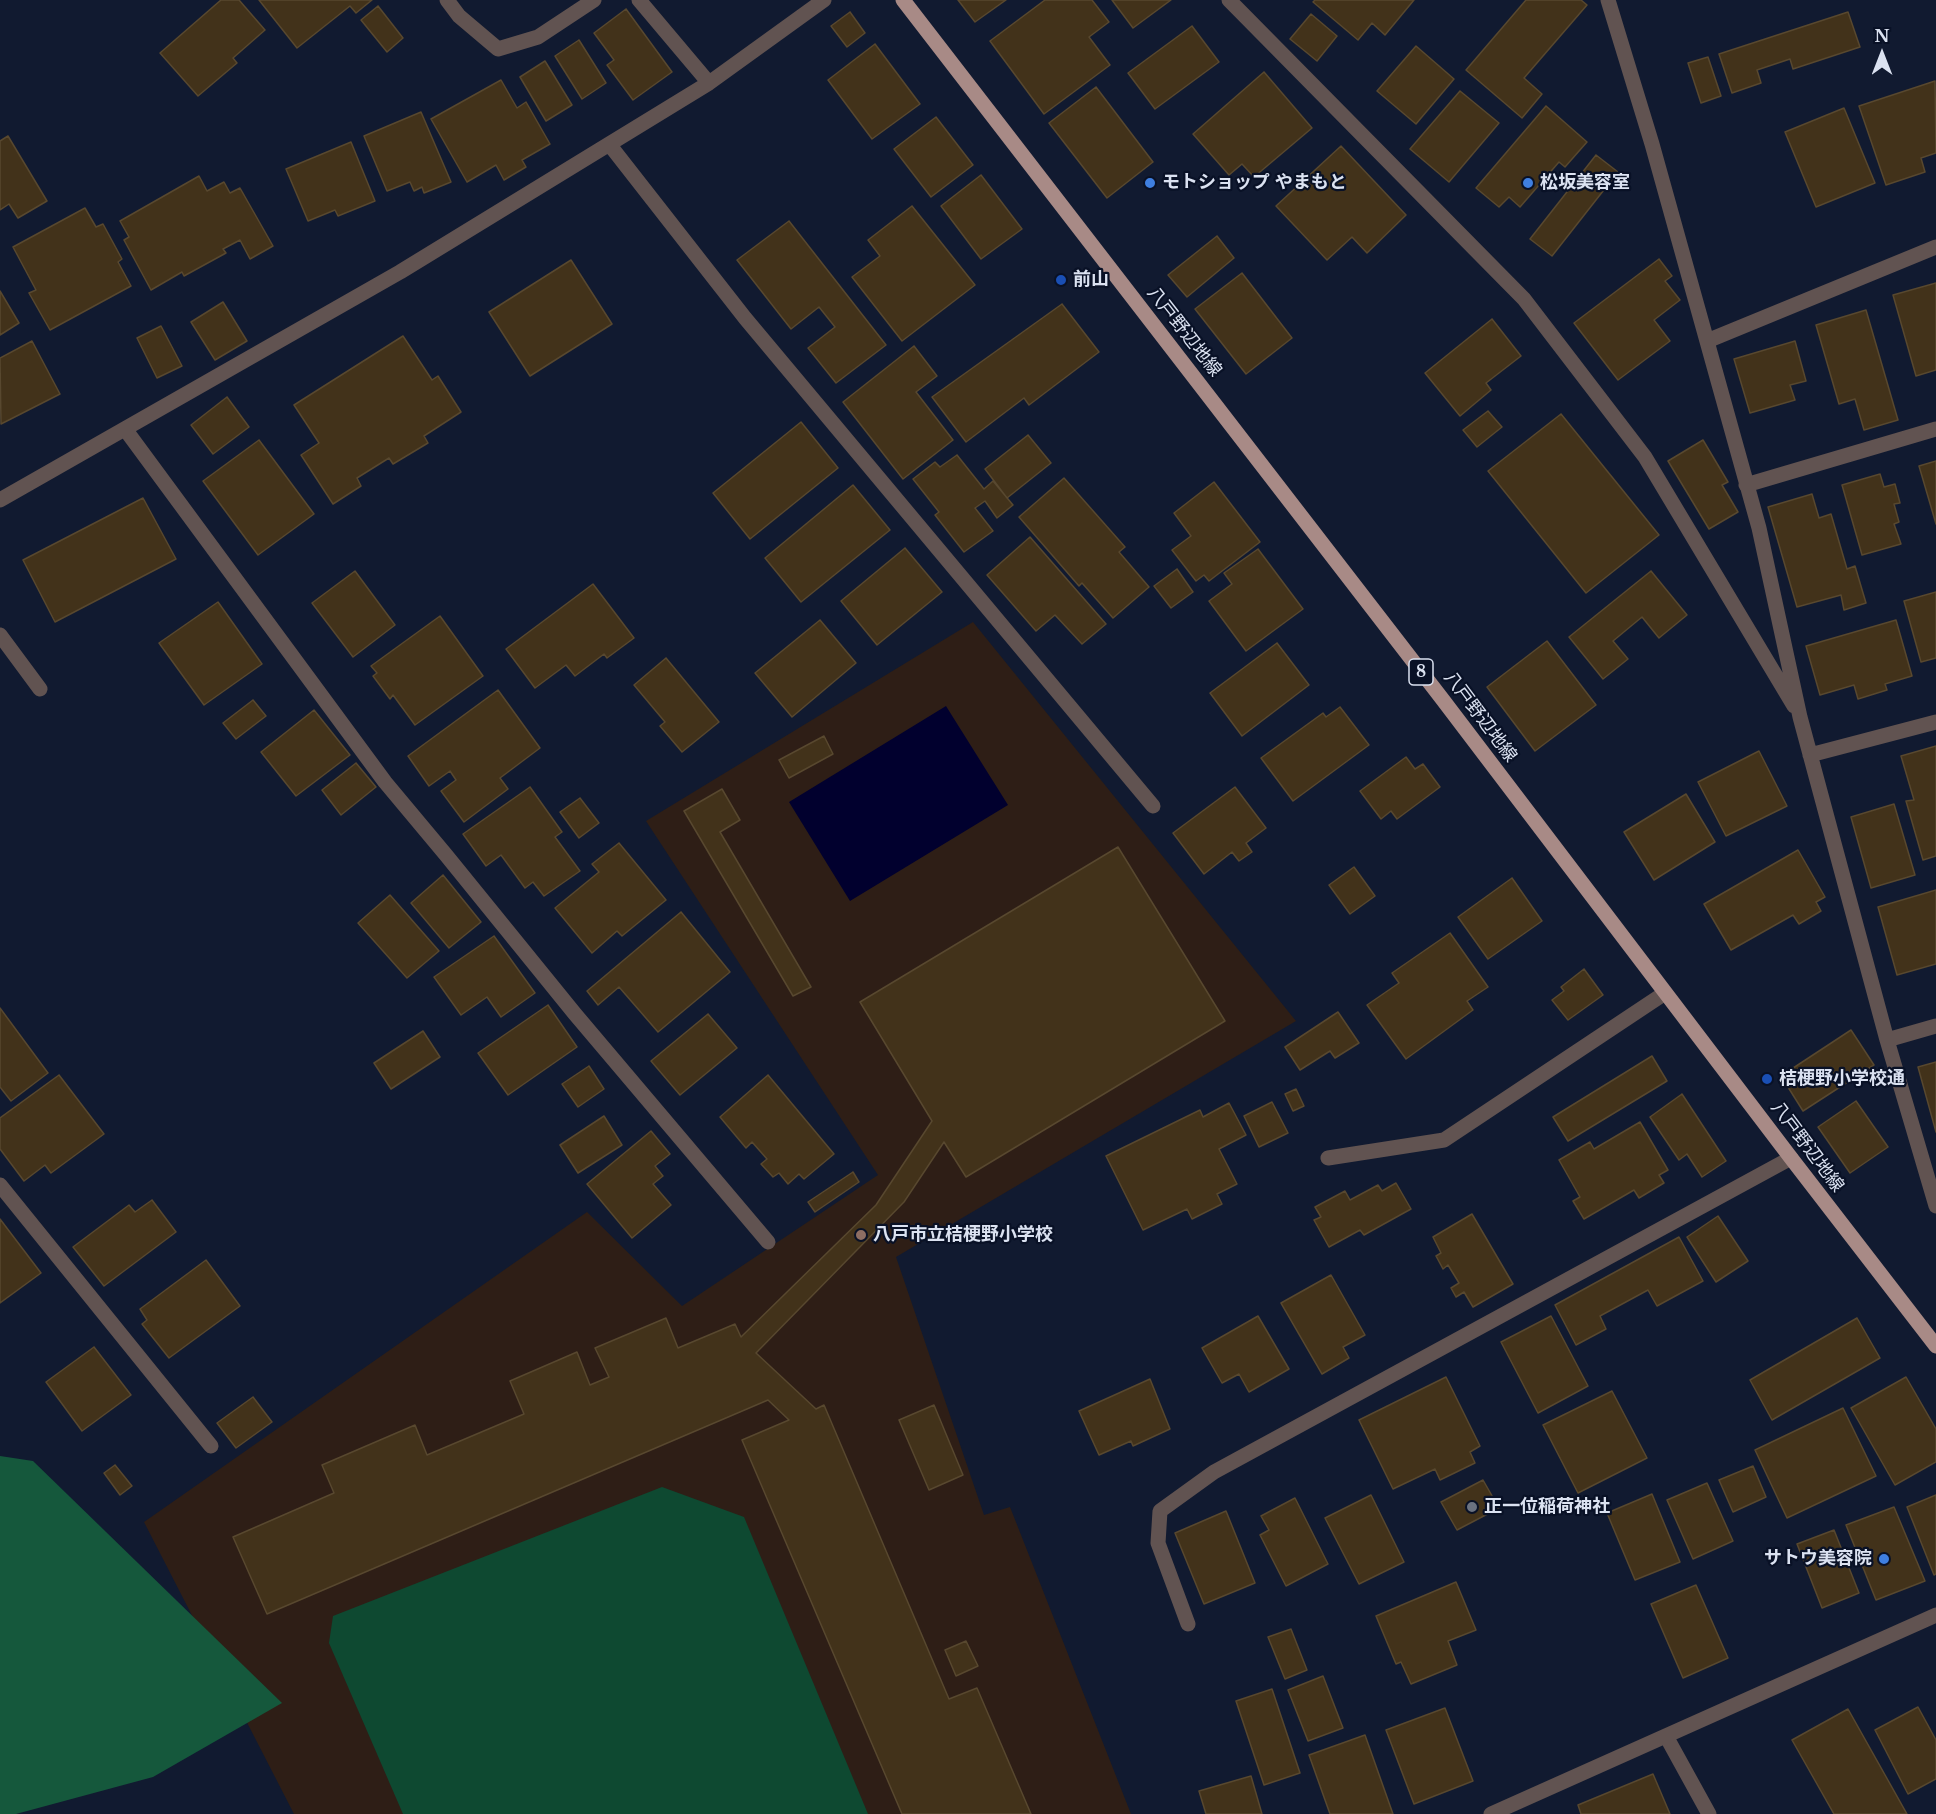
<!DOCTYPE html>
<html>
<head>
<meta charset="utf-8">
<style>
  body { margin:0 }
  #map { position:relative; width:1936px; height:1814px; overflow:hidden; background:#111a30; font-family:"Libre Baskerville",serif }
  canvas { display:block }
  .north { position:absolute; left:1852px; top:24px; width:60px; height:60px; -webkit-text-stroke:4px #091126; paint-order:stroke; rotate:0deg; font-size:16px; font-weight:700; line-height:24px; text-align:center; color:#dbe2f1 }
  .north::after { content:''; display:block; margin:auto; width:21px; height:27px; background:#dbe2f1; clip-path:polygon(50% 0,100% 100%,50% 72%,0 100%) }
</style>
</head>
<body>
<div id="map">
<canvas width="1936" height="1814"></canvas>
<div class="north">N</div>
</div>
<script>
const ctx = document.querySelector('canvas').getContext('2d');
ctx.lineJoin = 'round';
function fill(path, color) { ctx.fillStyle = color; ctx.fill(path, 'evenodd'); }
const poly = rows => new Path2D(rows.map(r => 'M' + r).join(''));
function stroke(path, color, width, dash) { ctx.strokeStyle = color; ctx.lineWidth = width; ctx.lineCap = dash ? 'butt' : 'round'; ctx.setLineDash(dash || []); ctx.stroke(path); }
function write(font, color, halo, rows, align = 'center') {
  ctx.font = font + ' "Libre Baskerville","Noto Sans JP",serif'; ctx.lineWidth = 4.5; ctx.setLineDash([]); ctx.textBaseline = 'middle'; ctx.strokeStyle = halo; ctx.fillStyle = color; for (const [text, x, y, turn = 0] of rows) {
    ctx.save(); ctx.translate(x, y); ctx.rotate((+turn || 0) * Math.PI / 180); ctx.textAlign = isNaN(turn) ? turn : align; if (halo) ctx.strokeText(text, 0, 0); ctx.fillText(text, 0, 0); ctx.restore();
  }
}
fill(poly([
  [973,622,1296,1021,896,1257,984,1515,1010,1507,1131,1814,294,1814,144,1522,587,1212,682,1306,878,1175,646,821]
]), '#2e1e16');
fill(poly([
  [662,1487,744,1517,868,1814,403,1814,329,1643,333,1616]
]), '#0e4931');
fill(poly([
  [0,1456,33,1461,282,1703,153,1777,16,1814,0,1814]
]), '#15583c');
fill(poly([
  [946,706,1008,805,850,901,789,802]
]), '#01002e');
const building = poly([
  [221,0,239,0,265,30,233,58,237,63,198,96,160,53,221,0],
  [259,0,372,0,356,13,350,6,297,48,259,0],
  [958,0,1006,0,975,22,958,0],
  [1045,0,1092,0,1109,22,1089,37,1110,65,1044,114,990,41,1045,0],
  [1112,0,1171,0,1133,28,1112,0],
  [1315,0,1414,0,1385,35,1372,23,1358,40,1313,2,1315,0],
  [1526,0,1581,0,1587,5,1524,78,1542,94,1522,118,1466,70,1526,0],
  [378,6,403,38,387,52,361,20,378,6],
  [626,9,672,72,633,100,607,65,614,60,594,33,626,9],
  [850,12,865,33,847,47,831,26,850,12],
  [1848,12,1860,47,1793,69,1790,59,1757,70,1761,83,1732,93,1719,54,1848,12],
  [1311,14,1337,36,1317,61,1290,39,1311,14],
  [1192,26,1219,62,1155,109,1128,73,1192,26],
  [579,40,606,83,582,99,555,56,579,40],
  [875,44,920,104,872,139,828,80,875,44],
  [1416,46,1454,79,1416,124,1377,91,1416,46],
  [1708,57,1721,96,1701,103,1688,63,1708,57],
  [545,61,572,105,546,121,520,77,545,61],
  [1264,72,1312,128,1254,177,1242,164,1229,175,1193,134,1264,72],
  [501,80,517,108,526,102,550,144,522,160,526,167,504,180,496,165,467,182,431,119,501,80],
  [1935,81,1936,153,1921,158,1925,172,1886,185,1859,106,1935,81],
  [1096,87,1153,162,1107,198,1049,123,1096,87],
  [1460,91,1499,123,1449,182,1410,149,1460,91],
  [1546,106,1587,142,1565,167,1559,162,1520,207,1509,197,1499,207,1476,188,1546,106],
  [1844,108,1875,183,1816,207,1785,132,1844,108],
  [421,112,451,182,424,193,422,187,414,191,410,182,387,191,364,136,421,112],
  [936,117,973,165,931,197,894,149,936,117],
  [8,136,47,201,18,218,9,204,0,210,0,141,8,136],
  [351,142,375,201,338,216,335,210,308,221,286,169,351,142],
  [1341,146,1406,215,1367,253,1352,237,1327,260,1276,206,1341,146],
  [1596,155,1618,172,1552,256,1530,239,1596,155],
  [981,175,1022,229,981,259,941,206,981,175],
  [199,176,207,191,224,182,230,193,240,188,273,246,250,259,240,240,223,249,226,253,184,276,182,272,151,290,124,240,129,237,120,221,199,176],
  [912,206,975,285,902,341,852,277,880,256,868,240,912,206],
  [85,208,96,227,103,224,122,259,118,262,131,286,50,330,29,293,36,290,13,247,85,208],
  [789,221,886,345,836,383,808,348,835,327,819,307,791,329,737,260,789,221],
  [1217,236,1234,258,1187,297,1168,275,1217,236],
  [1659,259,1672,276,1665,281,1680,300,1654,320,1670,341,1618,380,1574,323,1659,259],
  [571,260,612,324,530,376,489,312,571,260],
  [1242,273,1292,338,1246,374,1195,309,1242,273],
  [1936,283,1936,370,1916,376,1893,295,1936,283],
  [0,291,19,323,0,335,0,291],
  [223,302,247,341,215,360,191,322,223,302],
  [1062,304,1099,352,1029,405,1024,398,966,442,932,397,1062,304],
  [1866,310,1898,420,1864,430,1855,399,1839,404,1816,325,1866,310],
  [1492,319,1521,356,1486,383,1491,390,1460,416,1425,373,1492,319],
  [161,326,182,366,157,378,137,338,161,326],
  [403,336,432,380,438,376,461,412,424,436,428,443,393,464,389,458,357,478,361,486,333,504,301,455,319,443,294,405,403,336],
  [32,341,60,394,1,424,0,358,32,341],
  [1795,341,1806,381,1790,385,1795,400,1750,413,1734,359,1795,341],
  [914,346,937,376,916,392,953,440,903,479,843,402,914,346],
  [227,397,249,427,213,454,191,425,227,397],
  [1488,411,1502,427,1477,447,1463,430,1488,411],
  [1561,414,1659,535,1586,593,1488,471,1561,414],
  [801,422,838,468,750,539,713,493,801,422],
  [1028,435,1051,463,1007,498,985,469,1028,435],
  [259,440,314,514,258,555,203,481,259,440],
  [1703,440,1728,482,1722,485,1738,512,1709,529,1668,461,1703,440],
  [957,455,984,489,993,481,1013,505,997,518,985,501,975,508,993,531,964,552,935,515,939,512,913,479,935,462,940,467,957,455],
  [1936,461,1936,524,1919,466,1936,461],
  [1880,474,1884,487,1895,484,1900,503,1894,504,1899,522,1894,524,1901,544,1862,555,1842,485,1880,474],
  [1064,478,1125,547,1119,552,1149,587,1113,618,1082,583,1079,586,1019,517,1064,478],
  [1214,482,1260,542,1209,581,1204,575,1196,581,1172,550,1191,536,1174,513,1214,482],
  [853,485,890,530,801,602,765,558,853,485],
  [1812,494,1819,518,1831,514,1847,569,1855,566,1866,603,1844,610,1841,595,1797,607,1768,507,1812,494],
  [143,498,176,559,55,622,23,560,143,498],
  [1030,537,1106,624,1082,644,1055,615,1036,631,987,575,1030,537],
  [905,548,942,592,877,645,841,601,905,548],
  [1258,549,1303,609,1246,651,1209,601,1232,584,1224,573,1258,549],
  [1177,569,1193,592,1171,608,1154,586,1177,569],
  [355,571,395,625,353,657,312,603,355,571],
  [1651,571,1687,615,1659,638,1642,617,1613,641,1628,659,1603,679,1569,637,1651,571],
  [593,584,634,638,607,658,604,654,575,676,566,665,535,688,506,649,593,584],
  [1936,592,1936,658,1921,662,1904,601,1936,592],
  [218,602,262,664,204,705,159,643,218,602],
  [440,616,483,676,415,725,393,695,390,699,373,676,377,673,371,666,440,616],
  [820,620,856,663,792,717,755,673,820,620],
  [1896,620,1912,676,1885,684,1887,690,1858,699,1854,685,1820,695,1806,646,1896,620],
  [1547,641,1596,705,1535,751,1487,687,1547,641],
  [1277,643,1309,685,1242,736,1210,693,1277,643],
  [666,658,719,722,682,752,660,726,665,722,634,685,666,658],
  [498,690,540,748,500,778,508,789,464,822,441,791,456,780,450,771,429,786,408,756,498,690],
  [253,700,266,716,236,739,223,723,253,700],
  [1340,707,1369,745,1293,801,1261,758,1323,713,1326,717,1340,707],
  [314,710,350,755,296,796,261,752,314,710],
  [824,736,833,754,789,778,779,760,824,736],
  [1936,746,1936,856,1923,860,1906,801,1914,800,1901,756,1936,746],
  [1759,751,1787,806,1726,836,1698,782,1759,751],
  [1406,757,1415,769,1423,764,1440,787,1397,819,1391,811,1381,819,1360,791,1406,757],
  [356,763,376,787,341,815,322,790,356,763],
  [530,787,562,832,555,837,580,871,544,896,533,882,525,888,501,855,486,866,463,834,530,787],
  [1235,787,1266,828,1246,843,1252,852,1239,861,1232,852,1204,874,1173,833,1235,787],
  [722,789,740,820,720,832,811,987,793,996,684,811,722,789],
  [1686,794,1715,842,1654,880,1624,832,1686,794],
  [580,798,599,823,579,838,560,812,580,798],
  [1894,804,1915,875,1871,888,1851,817,1894,804],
  [619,843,666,900,622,936,617,931,592,953,555,908,599,872,592,864,619,843],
  [1118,847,1225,1021,966,1177,944,1142,904,1202,756,1353,816,1409,824,1405,949,1699,977,1688,1031,1814,902,1814,742,1440,789,1420,768,1400,267,1614,233,1537,334,1493,322,1465,415,1425,427,1455,524,1414,510,1381,577,1352,590,1385,609,1377,595,1348,666,1318,678,1348,735,1324,741,1337,876,1205,932,1121,860,1002,1118,847],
  [1798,850,1825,897,1816,902,1821,911,1799,924,1793,915,1731,950,1704,904,1798,850],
  [1354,867,1375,896,1350,914,1329,885,1354,867],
  [443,875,481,922,449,948,411,903,443,875],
  [1512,878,1542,921,1488,959,1458,917,1512,878],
  [1936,890,1936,964,1897,975,1878,907,1936,890],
  [390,895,439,951,407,978,358,923,390,895],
  [681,912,730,972,658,1032,619,987,598,1005,587,991,681,912],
  [1450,933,1488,987,1467,1001,1473,1010,1406,1059,1367,1005,1399,983,1392,973,1450,933],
  [494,936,535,993,501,1017,487,997,461,1015,434,977,494,936],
  [1584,969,1603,995,1568,1020,1552,1000,1564,991,1561,987,1584,969],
  [548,1005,577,1047,508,1095,478,1053,548,1005],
  [0,1008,48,1073,11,1101,0,1087,0,1008],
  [1338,1012,1359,1043,1335,1058,1330,1051,1300,1070,1285,1047,1338,1012],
  [708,1014,737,1048,680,1095,651,1061,708,1014],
  [1851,1030,1874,1065,1803,1111,1781,1076,1851,1030],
  [423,1031,440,1057,391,1089,374,1063,423,1031],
  [1652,1056,1667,1081,1568,1141,1553,1117,1652,1056],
  [1936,1062,1936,1132,1918,1067,1936,1062],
  [589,1066,604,1089,578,1107,562,1084,589,1066],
  [59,1075,104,1134,51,1173,45,1165,24,1181,0,1149,0,1118,59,1075],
  [768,1075,834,1154,804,1179,799,1174,788,1184,779,1173,773,1177,761,1164,767,1159,752,1142,746,1148,720,1117,768,1075],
  [1296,1089,1304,1106,1293,1111,1285,1094,1296,1089],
  [1682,1094,1726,1161,1702,1177,1687,1154,1679,1160,1650,1117,1682,1094],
  [1856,1101,1888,1147,1850,1173,1818,1127,1856,1101],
  [1272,1102,1288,1133,1259,1147,1244,1116,1272,1102],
  [1229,1103,1246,1135,1219,1149,1237,1184,1217,1194,1222,1204,1192,1219,1187,1209,1143,1230,1106,1156,1200,1110,1203,1117,1229,1103],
  [604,1116,622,1145,578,1173,560,1145,604,1116],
  [1640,1122,1668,1170,1659,1175,1664,1183,1639,1198,1634,1190,1584,1219,1573,1201,1580,1197,1559,1160,1590,1142,1594,1149,1640,1122],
  [651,1131,670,1154,655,1166,663,1176,653,1184,671,1205,632,1238,587,1184,651,1131],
  [853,1172,859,1182,815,1212,808,1202,853,1172],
  [1396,1183,1411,1209,1364,1235,1360,1230,1329,1247,1314,1220,1321,1217,1315,1207,1345,1191,1350,1200,1378,1185,1382,1191,1396,1183],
  [152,1200,176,1232,104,1286,73,1247,129,1205,135,1212,152,1200],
  [1472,1214,1513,1284,1473,1307,1464,1292,1456,1297,1451,1288,1459,1283,1448,1265,1443,1269,1436,1256,1441,1253,1433,1237,1472,1214],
  [1718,1216,1748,1261,1716,1282,1687,1237,1718,1216],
  [0,1219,41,1273,0,1303,0,1219],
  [1679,1237,1703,1281,1657,1306,1648,1290,1600,1316,1606,1329,1576,1345,1555,1305,1679,1237],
  [206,1260,240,1306,169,1358,142,1324,147,1320,140,1309,206,1260],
  [1331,1275,1365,1335,1343,1347,1349,1358,1322,1374,1281,1303,1331,1275],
  [1258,1316,1289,1369,1249,1392,1239,1374,1222,1383,1202,1348,1258,1316],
  [1551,1316,1588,1386,1538,1413,1501,1342,1551,1316],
  [1857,1318,1880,1358,1772,1420,1750,1380,1857,1318],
  [94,1347,131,1395,82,1431,46,1382,94,1347],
  [1446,1377,1480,1446,1470,1452,1475,1463,1440,1480,1435,1469,1393,1489,1359,1420,1446,1377],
  [1906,1377,1936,1429,1936,1462,1895,1485,1851,1408,1906,1377],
  [1150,1379,1170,1429,1133,1446,1131,1441,1099,1455,1079,1411,1150,1379],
  [1612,1391,1647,1458,1578,1493,1543,1425,1612,1391],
  [253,1397,272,1422,236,1448,217,1423,253,1397],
  [934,1405,963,1475,929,1490,899,1420,934,1405],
  [1843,1408,1876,1476,1787,1518,1755,1450,1843,1408],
  [115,1465,132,1486,120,1495,104,1473,115,1465],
  [1753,1466,1766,1497,1733,1512,1719,1480,1753,1466],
  [1483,1480,1499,1508,1457,1530,1441,1502,1483,1480],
  [1707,1483,1733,1541,1693,1559,1667,1500,1707,1483],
  [1652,1494,1680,1562,1635,1580,1607,1513,1652,1494],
  [1371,1495,1404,1562,1359,1584,1325,1518,1371,1495],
  [1936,1495,1936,1574,1934,1575,1907,1507,1936,1495],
  [1295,1498,1328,1564,1286,1586,1260,1535,1269,1530,1261,1516,1295,1498],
  [1894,1507,1925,1581,1876,1600,1846,1525,1894,1507],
  [1226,1511,1255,1583,1204,1604,1175,1533,1226,1511],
  [1834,1530,1859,1593,1822,1608,1797,1544,1834,1530],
  [1456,1582,1476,1630,1448,1641,1457,1665,1411,1684,1401,1662,1396,1664,1376,1616,1456,1582],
  [1696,1585,1728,1658,1683,1678,1651,1604,1696,1585],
  [1291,1629,1307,1670,1285,1679,1268,1637,1291,1629],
  [966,1641,978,1666,956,1676,945,1650,966,1641],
  [1323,1676,1343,1728,1308,1741,1288,1690,1323,1676],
  [1272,1689,1300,1773,1264,1785,1236,1701,1272,1689],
  [1918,1707,1936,1740,1936,1779,1908,1794,1875,1730,1918,1707],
  [1445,1708,1473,1781,1414,1804,1386,1730,1445,1708],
  [1848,1709,1907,1814,1834,1814,1792,1740,1848,1709],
  [1365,1735,1393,1814,1330,1814,1309,1755,1365,1735],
  [1653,1774,1670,1814,1581,1814,1578,1805,1653,1774],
  [1251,1776,1262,1814,1206,1814,1199,1791,1251,1776]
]);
fill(building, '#42321a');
stroke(building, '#58482f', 1.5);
stroke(poly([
  [447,0,459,16,498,49,538,37,594,0],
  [639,0,709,83],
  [1229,0,1524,299,1645,457,1794,706],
  [1608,0,1652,144,1759,528,1800,717,1887,1040,1936,1206],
  [609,144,745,318,1153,806],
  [1707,341,1936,247],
  [125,429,385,782,446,855,575,1014,768,1242],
  [1746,485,1936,429],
  [0,500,400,272,709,83,824,0],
  [0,635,40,689],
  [1810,755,1936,722],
  [1887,1040,1936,1026],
  [1328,1158,1444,1140,1665,993],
  [0,1185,211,1446],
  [1188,1624,1158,1543,1160,1511,1214,1472,1791,1158],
  [1666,1736,1709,1814],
  [1491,1814,1936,1615]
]), '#615351', 15);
stroke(poly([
  [903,0,1443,700,1791,1158,1936,1346]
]), '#a88a86', 15);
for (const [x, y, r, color] of [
  [1150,183,6,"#3f7fe0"],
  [1528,183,6,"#3f7fe0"],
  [1061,280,6,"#1a4fb4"],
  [1767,1079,6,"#1a4fb4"],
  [861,1235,6,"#8d6e63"],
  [1472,1507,6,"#6b7280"],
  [1884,1559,6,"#3f7fe0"]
]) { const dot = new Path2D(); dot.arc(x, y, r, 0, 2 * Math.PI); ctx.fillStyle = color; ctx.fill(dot); stroke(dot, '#091126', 2); }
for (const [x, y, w] of [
  [1421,672,24]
]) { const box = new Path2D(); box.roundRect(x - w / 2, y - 13, w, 26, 4.5); ctx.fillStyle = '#091126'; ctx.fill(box); stroke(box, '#dbe2f1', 1.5); }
write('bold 16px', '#dbe2f1', null, [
  ["8",1421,672]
]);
write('bold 18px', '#dbe2f1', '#091126', [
  ["モトショップ やまもと",1162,183],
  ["松坂美容室",1540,183],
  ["前山",1073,280],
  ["桔梗野小学校通",1779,1079],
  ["八戸市立桔梗野小学校",873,1235],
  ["正一位稲荷神社",1484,1507],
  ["サトウ美容院",1872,1559,"right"]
], 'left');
write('18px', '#dbe2f1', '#091126', [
  ["八戸野辺地線",1184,332,52],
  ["八戸野辺地線",1480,717,53],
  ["八戸野辺地線",1807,1147,53]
]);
</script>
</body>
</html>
